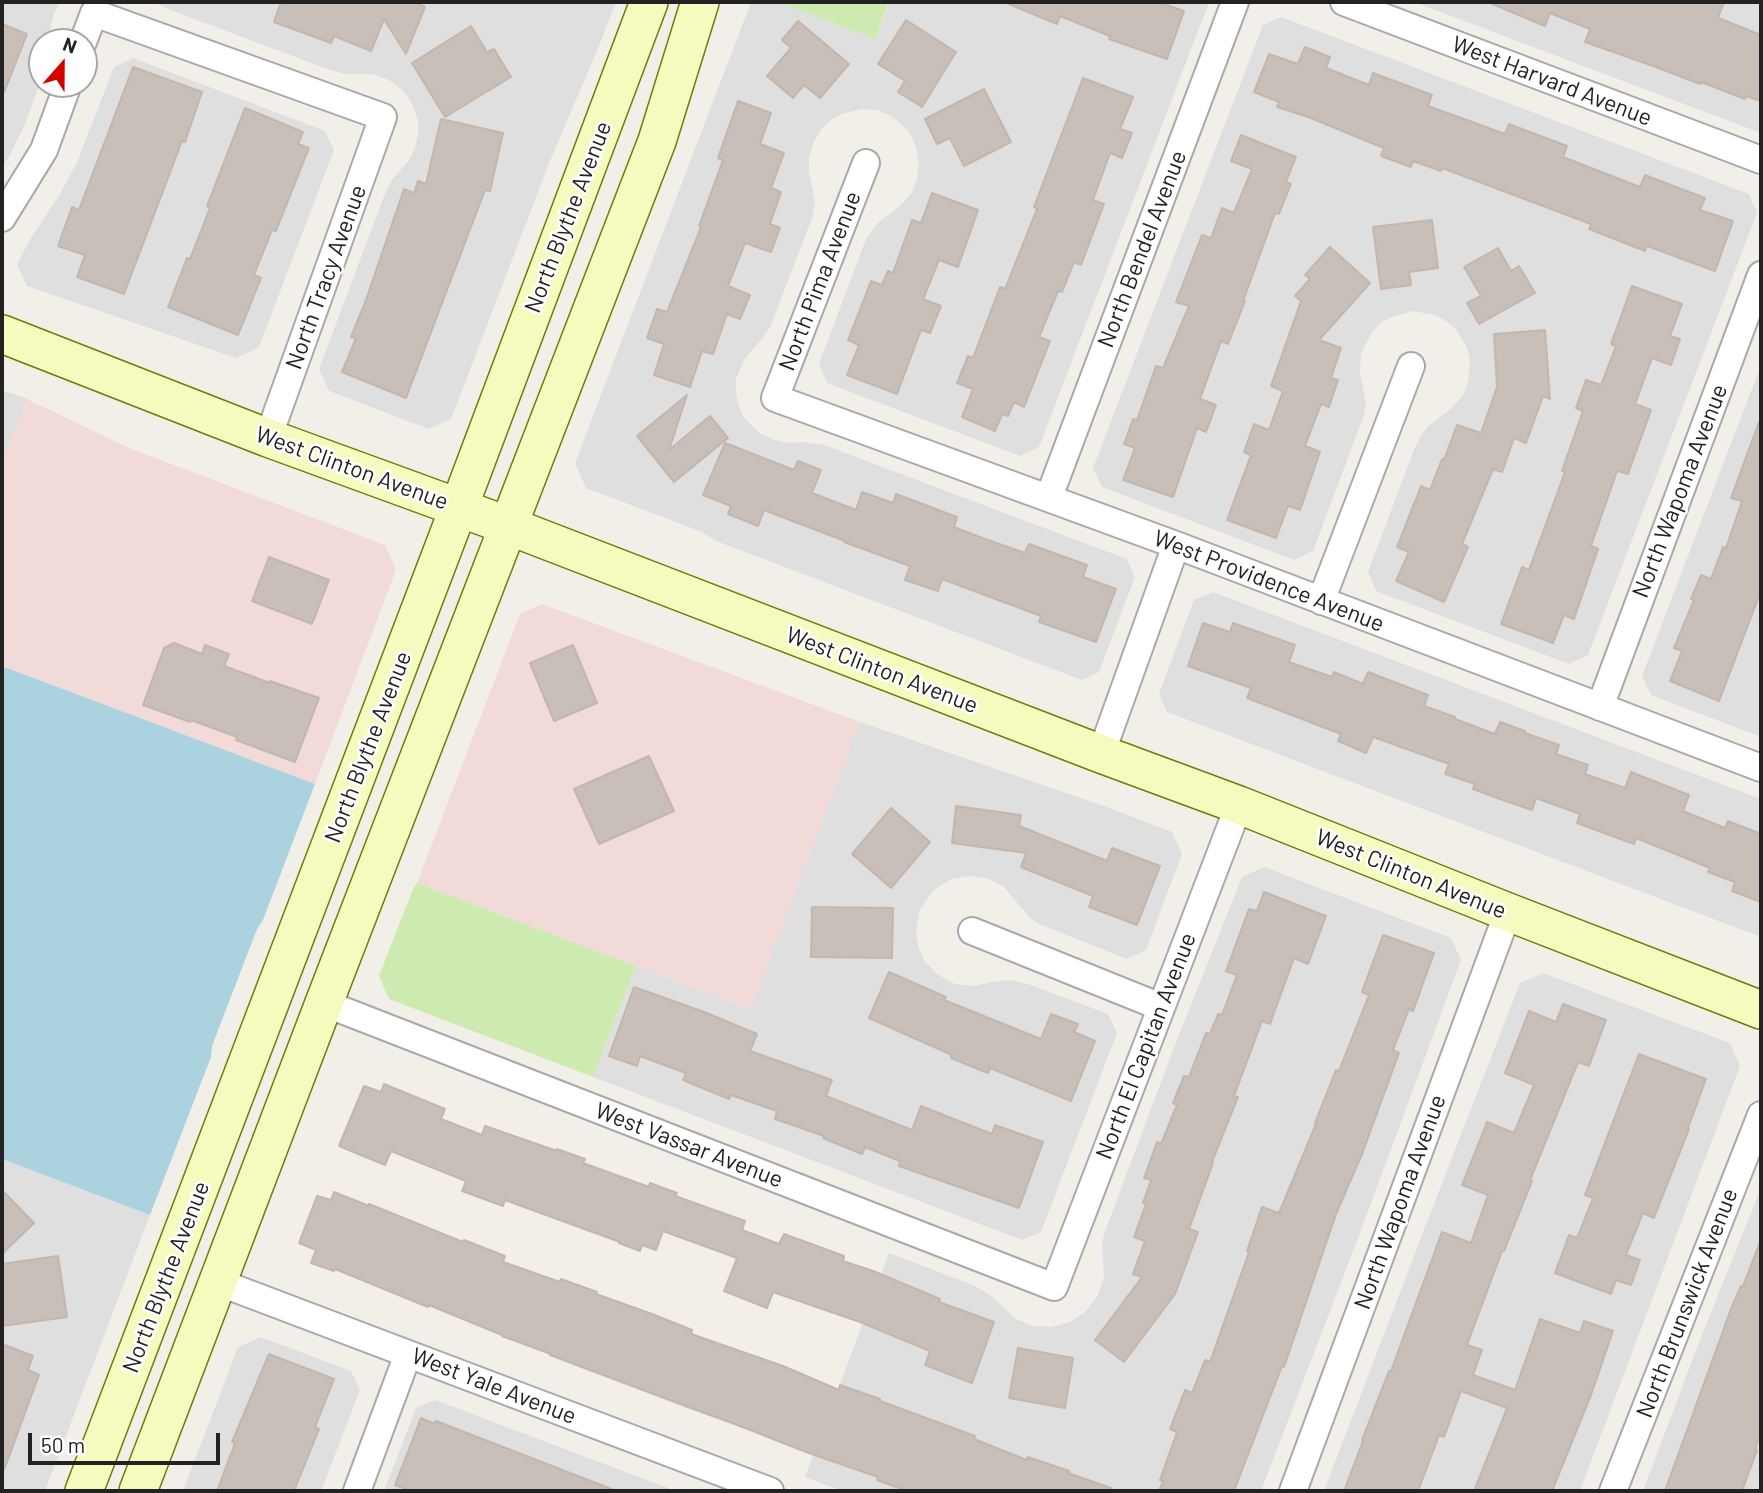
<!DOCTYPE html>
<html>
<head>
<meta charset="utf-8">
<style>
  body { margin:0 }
  #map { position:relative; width:1763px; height:1493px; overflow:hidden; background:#f2efe9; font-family:Barlow,sans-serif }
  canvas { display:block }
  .frame { position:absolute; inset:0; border:4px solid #222; pointer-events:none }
  .north { position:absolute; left:28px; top:28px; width:70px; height:70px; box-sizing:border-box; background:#fff; border:2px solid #a7a7a7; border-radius:50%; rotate:21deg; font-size:19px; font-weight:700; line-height:28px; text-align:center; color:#222 }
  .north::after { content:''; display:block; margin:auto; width:24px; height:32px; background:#d40000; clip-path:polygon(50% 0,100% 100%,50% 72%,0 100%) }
  .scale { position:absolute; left:28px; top:1433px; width:192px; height:32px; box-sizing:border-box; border:4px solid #222; border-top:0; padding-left:9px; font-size:21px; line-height:24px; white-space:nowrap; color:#222; -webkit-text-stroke:5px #fff; paint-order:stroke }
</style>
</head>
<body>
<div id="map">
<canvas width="1763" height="1493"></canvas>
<div class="frame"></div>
<div class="north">N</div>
<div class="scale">50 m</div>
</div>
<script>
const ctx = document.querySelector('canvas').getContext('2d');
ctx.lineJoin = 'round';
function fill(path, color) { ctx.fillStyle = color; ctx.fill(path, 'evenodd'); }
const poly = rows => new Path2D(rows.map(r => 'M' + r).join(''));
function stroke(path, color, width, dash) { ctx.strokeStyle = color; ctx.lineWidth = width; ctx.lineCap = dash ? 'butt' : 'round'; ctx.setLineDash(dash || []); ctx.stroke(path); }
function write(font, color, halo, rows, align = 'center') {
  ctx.font = font + ' Barlow,sans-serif'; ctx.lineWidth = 5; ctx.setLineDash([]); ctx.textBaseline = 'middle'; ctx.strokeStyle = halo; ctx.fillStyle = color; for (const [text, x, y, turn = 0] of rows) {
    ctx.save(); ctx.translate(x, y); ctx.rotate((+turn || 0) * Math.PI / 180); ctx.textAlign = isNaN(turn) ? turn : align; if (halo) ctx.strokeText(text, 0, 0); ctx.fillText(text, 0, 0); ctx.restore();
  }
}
fill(poly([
  [2,2,60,2,54,14,51,27,51,42,42,42,41,81,24,126,10,155,2,167],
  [155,2,616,2,599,46,550,161,451,419,429,429,329,391,319,369,386,191,392,180,409,160,415,148,418,134,418,120,414,108,408,97,400,88,389,80,372,74,346,74,330,70,168,9],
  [751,2,777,2,875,39,890,2,1207,2,1208,5,1039,447,1020,456,827,383,819,364,866,239,878,223,900,206,911,194,917,179,919,163,916,147,909,132,899,122,889,115,877,110,863,109,841,114,831,120,822,128,813,143,809,159,809,172,815,201,812,218,771,325,762,339,745,358,736,379,736,392,738,405,743,416,751,425,761,434,775,440,788,443,804,442,824,445,1127,559,1135,577,1099,672,1082,680,716,541,702,532,586,488,575,463],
  [1414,2,1761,2,1761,133,1652,92],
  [1281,17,1749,194,1757,213,1588,655,1569,664,1376,591,1368,572,1415,447,1421,436,1428,426,1453,407,1464,393,1468,382,1470,360,1467,347,1455,328,1446,321,1435,315,1412,311,1389,318,1379,324,1372,333,1366,343,1361,355,1360,373,1366,404,1364,415,1313,551,1294,560,1102,487,1093,468,1263,25],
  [133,58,325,131,334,150,259,347,236,358,27,286,17,264,31,238,60,194,77,162,114,67],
  [1761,365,1761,737,1651,695,1642,676],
  [2,390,27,399,2,464],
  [1213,592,1761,799,1761,937,1167,712,1159,694,1194,600],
  [860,722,1104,806,1172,832,1182,854,1146,950,1127,959,1039,924,1030,918,1003,886,987,878,969,876,952,879,941,885,932,892,919,911,916,936,919,948,924,960,937,974,955,984,974,986,993,982,1011,980,1028,984,1108,1014,1117,1033,1041,1232,1022,1240,593,1077,636,966,750,1009],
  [1264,867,1451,938,1461,960,1363,1225,1261,1491,842,1491,805,1477,889,1253,973,1285,989,1294,1016,1319,1033,1326,1052,1327,1070,1322,1086,1311,1098,1295,1104,1277,1102,1245,1104,1234,1173,1050,1242,877],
  [1543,973,1730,1043,1740,1066,1580,1491,1324,1491,1420,1240,1520,983],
  [2,1159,150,1215,45,1491,2,1491],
  [1761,1188,1761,1491,1643,1491,1698,1345],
  [261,1337,351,1371,360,1390,321,1491,183,1491,238,1347],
  [435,1400,676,1491,384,1491,416,1408]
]), '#e0dfdf');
fill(poly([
  [27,399,129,448,385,545,396,570,315,784,2,666,2,464],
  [542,604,860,722,750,1009,417,883,520,614]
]), '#f2dad9');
fill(poly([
  [777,2,889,2,875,39],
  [417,883,636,966,593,1077,389,999,379,976,413,889]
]), '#cdebb0');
fill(poly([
  [2,666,315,784,263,920,257,929,212,1046,211,1057,150,1215,2,1159]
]), '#aad3df');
const building = poly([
  [281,2,413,2,425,7,406,54,384,19,371,51,334,36,331,43,274,22,281,2],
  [1004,2,1158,2,1184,11,1167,59,1109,39,1110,36,1060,16,1057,24,1004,2],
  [1488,2,1724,2,1718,18,1761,35,1761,101,1746,96,1745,99,1701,82,1700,84,1656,67,1585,42,1590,29,1550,13,1545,26,1488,2],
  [906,20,956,52,922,107,898,92,905,81,878,64,906,20],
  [798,21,849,64,820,98,804,85,793,98,767,76,791,48,782,40,798,21],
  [2,24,27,34,3,95,2,95,2,24],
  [471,26,487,52,494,49,511,77,445,117,412,63,471,26],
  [1305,47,1330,57,1326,68,1369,85,1373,73,1432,95,1428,106,1505,134,1509,124,1567,146,1563,157,1640,187,1645,175,1705,198,1700,210,1733,221,1715,271,1647,246,1645,251,1589,229,1591,224,1442,168,1441,171,1413,161,1411,167,1381,156,1384,148,1308,117,1277,107,1279,102,1254,92,1269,54,1298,64,1305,47],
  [133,67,202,92,185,142,182,141,124,294,77,277,85,255,58,246,72,207,79,210,133,67],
  [1083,78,1133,97,1120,129,1132,133,1122,158,1110,153,1093,200,1104,204,1081,265,1074,262,1062,292,1058,291,1039,337,1050,341,1024,407,1014,402,1008,416,1002,414,995,431,962,417,973,389,957,383,968,356,973,358,1000,287,1005,289,1037,209,1034,207,1083,78],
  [984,89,1011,142,964,166,950,138,937,144,925,119,984,89],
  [738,101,771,113,760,144,784,153,771,188,781,192,770,224,780,228,771,252,745,243,728,286,750,295,740,319,727,314,713,354,702,351,690,387,654,375,664,344,647,338,657,309,667,312,701,227,699,226,723,160,718,158,738,101],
  [245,108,303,132,298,144,309,148,276,231,272,230,254,275,261,278,238,335,168,307,187,258,190,259,210,208,207,206,245,108],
  [441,119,503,133,490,191,485,190,406,398,342,372,356,338,351,337,366,300,404,189,414,193,418,181,426,184,441,119],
  [1241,135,1296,157,1286,182,1291,184,1279,214,1275,213,1243,301,1245,301,1228,344,1221,341,1200,399,1216,405,1206,432,1197,428,1173,497,1123,480,1135,448,1124,444,1133,419,1137,420,1156,366,1163,368,1189,306,1176,302,1202,235,1211,238,1222,208,1234,213,1252,169,1231,161,1241,135],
  [932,193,978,210,958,267,939,260,923,299,941,306,930,333,921,330,897,394,847,375,859,345,848,340,871,281,882,285,888,271,893,273,912,220,921,223,932,193],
  [1432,220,1438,268,1409,272,1411,285,1381,289,1373,227,1432,220],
  [1330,247,1370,283,1319,340,1341,348,1331,378,1338,380,1329,407,1321,404,1305,446,1320,452,1300,510,1288,506,1276,538,1227,520,1251,455,1244,452,1254,424,1269,430,1283,391,1271,386,1301,301,1295,296,1310,279,1305,275,1330,247],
  [1498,248,1511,271,1519,266,1535,293,1479,324,1467,303,1481,296,1464,267,1498,248],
  [1632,286,1682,304,1670,336,1680,339,1671,365,1652,358,1635,404,1651,410,1628,474,1617,471,1591,546,1598,549,1574,619,1564,615,1553,643,1501,624,1522,567,1529,570,1565,472,1562,471,1583,411,1576,408,1586,380,1601,385,1616,346,1611,344,1632,286],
  [1545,330,1550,399,1543,396,1526,443,1514,438,1502,472,1493,469,1462,544,1468,547,1444,602,1396,581,1409,552,1397,547,1421,486,1430,490,1442,459,1444,460,1457,425,1481,433,1497,387,1494,334,1545,330],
  [687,395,669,450,710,416,728,438,674,482,637,436,687,395],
  [1759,422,1761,422,1761,591,1719,701,1670,681,1682,651,1674,648,1694,600,1691,599,1701,575,1711,579,1723,547,1726,548,1742,501,1731,498,1759,422],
  [725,443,794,470,798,461,821,470,812,493,856,510,862,492,893,503,896,494,957,517,954,527,985,539,1025,553,1029,544,1087,565,1083,577,1116,589,1096,642,1039,622,1041,616,942,579,938,591,905,580,910,566,844,542,845,541,764,510,758,526,728,514,731,506,703,495,725,443],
  [269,557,329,580,312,624,252,601,269,557],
  [1203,623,1230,632,1233,623,1295,645,1289,662,1332,677,1334,672,1363,684,1368,672,1428,695,1424,706,1455,717,1455,719,1495,734,1500,722,1525,731,1525,733,1559,745,1556,754,1588,765,1585,774,1625,788,1631,772,1689,795,1683,811,1725,828,1728,821,1761,834,1761,902,1732,891,1735,882,1708,872,1710,868,1636,838,1634,844,1577,823,1580,814,1536,798,1532,810,1500,799,1473,789,1475,784,1445,774,1449,764,1373,737,1366,753,1338,741,1341,734,1247,698,1251,688,1188,666,1203,623],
  [174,643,202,654,205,645,229,654,224,666,270,683,270,681,319,698,295,762,236,740,237,737,191,720,190,722,143,705,164,648,174,643],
  [573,645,597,703,554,721,530,663,573,645],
  [649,756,674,811,599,844,574,789,649,756],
  [956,806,1021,815,1019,826,1107,861,1112,848,1160,866,1137,925,1089,907,1093,896,1021,867,1026,853,952,843,956,806],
  [891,808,930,842,891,888,852,854,891,808],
  [1264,892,1326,916,1308,964,1294,958,1270,1024,1262,1021,1234,1096,1238,1097,1212,1162,1213,1163,1189,1229,1198,1232,1175,1294,1124,1362,1095,1340,1142,1277,1133,1274,1145,1241,1134,1237,1146,1204,1143,1203,1151,1180,1144,1178,1157,1142,1161,1144,1177,1105,1173,1103,1184,1076,1189,1077,1206,1033,1210,1034,1218,1014,1222,1015,1237,975,1226,971,1249,909,1257,911,1264,892],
  [812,907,893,908,892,958,811,957,812,907],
  [1383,935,1434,953,1413,1011,1409,1009,1393,1050,1399,1053,1362,1154,1336,1214,1284,1367,1282,1366,1234,1491,1159,1491,1163,1481,1160,1480,1177,1432,1170,1429,1185,1390,1192,1393,1205,1360,1210,1362,1249,1252,1247,1251,1262,1207,1279,1213,1316,1124,1315,1123,1336,1070,1339,1071,1369,995,1362,992,1383,935],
  [889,972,946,997,944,1000,1041,1039,1051,1014,1078,1024,1074,1032,1095,1041,1071,1101,990,1068,988,1073,951,1058,952,1055,869,1018,889,972],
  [634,987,704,1012,757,1034,750,1051,832,1080,826,1096,912,1130,921,1106,992,1134,995,1125,1043,1142,1019,1208,899,1166,900,1161,865,1147,862,1154,823,1138,824,1136,775,1119,777,1111,731,1095,729,1099,683,1080,686,1073,640,1056,637,1066,609,1056,634,987],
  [1563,1004,1606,1020,1589,1066,1578,1062,1530,1180,1532,1181,1504,1251,1502,1251,1467,1345,1482,1350,1473,1375,1515,1390,1540,1319,1580,1333,1584,1321,1613,1331,1591,1395,1552,1491,1474,1491,1507,1408,1461,1391,1444,1437,1439,1435,1418,1491,1344,1491,1363,1441,1362,1440,1389,1371,1391,1371,1442,1232,1471,1243,1488,1195,1462,1185,1487,1122,1514,1133,1534,1085,1505,1073,1529,1011,1556,1022,1563,1004],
  [1639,1054,1706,1079,1688,1128,1689,1129,1654,1218,1643,1213,1626,1255,1640,1260,1631,1285,1616,1280,1611,1294,1555,1273,1569,1235,1577,1238,1593,1198,1585,1195,1639,1054],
  [384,1084,445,1109,441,1119,482,1135,485,1126,557,1151,557,1149,585,1159,583,1163,649,1187,650,1183,677,1193,675,1196,745,1221,742,1230,779,1244,784,1234,844,1256,843,1261,873,1271,940,1299,939,1302,994,1322,972,1383,925,1365,930,1351,860,1322,773,1292,767,1308,724,1291,737,1258,663,1231,656,1250,642,1245,640,1251,619,1243,620,1242,505,1200,503,1206,462,1191,466,1181,391,1151,385,1165,339,1146,364,1086,381,1092,384,1084],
  [2,1190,34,1223,2,1254,2,1190],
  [334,1192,369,1206,369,1204,463,1242,464,1240,505,1256,503,1262,560,1282,561,1279,597,1292,596,1294,652,1314,692,1330,691,1334,783,1366,839,1390,840,1385,880,1399,880,1401,975,1436,974,1439,1027,1460,1028,1457,1069,1471,1068,1473,1111,1488,1110,1491,907,1491,877,1480,878,1477,806,1452,740,1426,688,1407,550,1355,551,1354,502,1336,502,1335,429,1305,428,1307,335,1269,334,1271,311,1263,316,1250,299,1243,317,1196,331,1200,334,1192],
  [1760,1242,1761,1432,1755,1450,1757,1450,1742,1491,1665,1491,1731,1309,1741,1286,1743,1286,1760,1242],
  [58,1256,67,1317,2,1326,2,1264,58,1256],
  [2,1344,33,1356,28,1370,39,1375,4,1470,2,1470,2,1344],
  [1018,1348,1073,1358,1065,1408,1009,1398,1018,1348],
  [269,1354,334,1379,315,1427,319,1429,294,1491,217,1491,235,1443,232,1442,269,1354],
  [421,1418,435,1424,436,1421,614,1490,613,1491,411,1491,395,1485,421,1418]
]);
fill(building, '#c7bfb8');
stroke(building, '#c4b6ab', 2);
const street = poly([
  [1344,2,1761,160],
  [83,42,94,13,383,117,268,438],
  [866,163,775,398,1176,545,1761,768],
  [2,218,44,150,68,84],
  [1049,497,1235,2],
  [1321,601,1411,366],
  [1600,707,1761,275],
  [1101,754,1176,545],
  [972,931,1161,1007],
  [324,1003,1054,1287,1239,805],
  [218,1282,770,1491],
  [357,1491,408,1354],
  [1293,1491,1508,912],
  [1613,1491,1761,1115]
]);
const secondary = poly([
  [2,334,268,438,509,526,1101,754,1239,805,1508,912,1761,1010],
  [84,1491,459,507,649,2],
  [138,1491,324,1003,657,141,700,2]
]);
stroke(street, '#a9a9a9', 30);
stroke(secondary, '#707d05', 40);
stroke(street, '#fff', 26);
stroke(secondary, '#f7fabf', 37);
write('23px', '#222', '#fff', [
  ["West Harvard Avenue",1552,81,21],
  ["North Blythe Avenue",568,217,-69],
  ["North Bendel Avenue",1142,249,-69],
  ["North Tracy Avenue",326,277,-70],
  ["North Pima Avenue",820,281,-69],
  ["West Clinton Avenue",352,468,20],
  ["North Wapoma Avenue",1680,491,-69],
  ["West Providence Avenue",1269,581,21],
  ["West Clinton Avenue",882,670,21],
  ["North Blythe Avenue",368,747,-69],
  ["West Clinton Avenue",1411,874,22],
  ["North El Capitan Avenue",1146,1046,-69],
  ["West Vassar Avenue",689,1145,21],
  ["North Wapoma Avenue",1400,1202,-70],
  ["North Blythe Avenue",166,1277,-69],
  ["North Brunswick Avenue",1687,1303,-69],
  ["West Yale Avenue",494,1386,21]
]);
</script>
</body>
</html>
